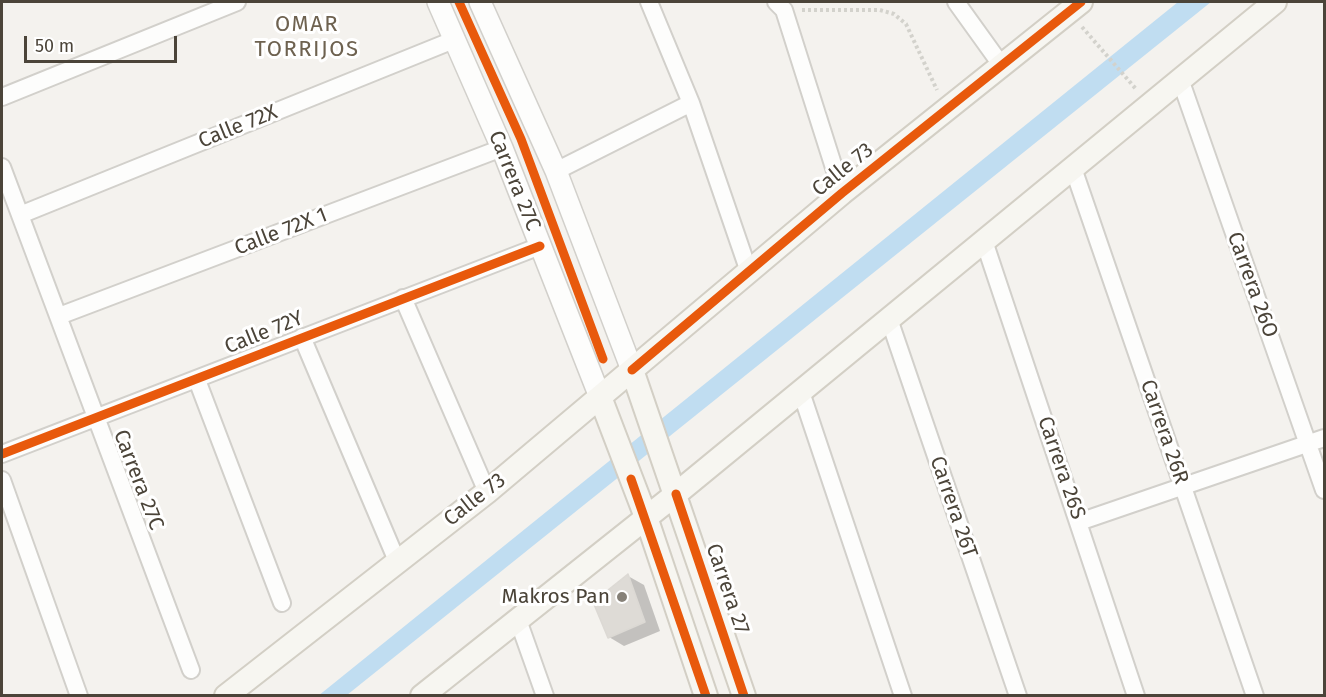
<!DOCTYPE html>
<html>
<head>
<meta charset="utf-8">
<style>
  body { margin:0 }
  #map { position:relative; width:1326px; height:697px; overflow:hidden; background:#f4f2ee; font-family:"Fira Sans",sans-serif }
  canvas { display:block }
  .frame { position:absolute; inset:0; border:3px solid #4b4439; pointer-events:none }
  .scale { position:absolute; left:24px; top:36px; width:153px; height:27px; box-sizing:border-box; border:3px solid #4b4439; border-top:0; padding-left:8px; font-size:18px; line-height:21px; white-space:nowrap; color:#4b4439; -webkit-text-stroke:4px #fff; paint-order:stroke }
</style>
</head>
<body>
<div id="map">
<canvas width="1326" height="697"></canvas>
<div class="frame"></div>
<div class="scale">50 m</div>
</div>
<script>
const ctx = document.querySelector('canvas').getContext('2d');
ctx.lineJoin = 'round';
function fill(path, color) { ctx.fillStyle = color; ctx.fill(path, 'evenodd'); }
const poly = rows => new Path2D(rows.map(r => 'M' + r).join(''));
function stroke(path, color, width, dash) { ctx.strokeStyle = color; ctx.lineWidth = width; ctx.lineCap = dash ? 'butt' : 'round'; ctx.setLineDash(dash || []); ctx.stroke(path); }
function write(font, color, halo, rows, align = 'center') {
  ctx.font = font + ' "Fira Sans",sans-serif'; ctx.lineWidth = 6; ctx.setLineDash([]); ctx.textBaseline = 'middle'; ctx.strokeStyle = halo; ctx.fillStyle = color; for (const [text, x, y, turn = 0] of rows) {
    ctx.save(); ctx.translate(x, y); ctx.rotate((+turn || 0) * Math.PI / 180); ctx.textAlign = isNaN(turn) ? turn : align; if (halo) ctx.strokeText(text, 0, 0); ctx.fillText(text, 0, 0); ctx.restore();
  }
}
fill(poly([
  [1178,2,1211,2,347,695,318,696]
]), '#c0ddf1');
fill(poly([
  [628,576,644,585,660,631,624,646,609,637]
]), '#0003');
const building = poly([
  [628,574,645,622,608,638,593,602,628,574]
]);
fill(building, '#dedbd6');
stroke(building, '#dcd9d4', 1.5);
const minor = poly([
  [649,2,691,103,749,272],
  [776,2,784,10,842,193],
  [956,2,1002,66],
  [1180,79,1324,490],
  [2,97,237,2],
  [2,167,191,670],
  [1073,168,1255,696],
  [556,171,691,103],
  [20,215,456,39],
  [984,241,1136,696],
  [403,298,487,492],
  [59,316,502,148],
  [889,319,1018,696],
  [302,337,397,561],
  [197,380,282,603],
  [801,392,903,696],
  [2,454,540,246],
  [2,480,79,696],
  [1079,522,1324,438],
  [518,620,545,696]
]);
const tertiary = poly([
  [438,2,502,148,600,397],
  [480,2,556,171,632,370]
]);
const secondary = poly([
  [632,370,744,696],
  [600,397,646,517,706,696],
  [226,696,487,492,842,193,1081,2],
  [422,696,676,494,1275,2]
]);
stroke(minor, '#d2d0cb', 20);
stroke(tertiary, '#d2d0cb', 24);
stroke(secondary, '#d3cfc5', 26);
stroke(poly([
  [802,10,880,10,894,14,906,24,937,90],
  [1082,27,1136,89]
]), '#d3d2cc', 4, [3, 3]);
stroke(minor, '#fdfdfc', 16);
stroke(tertiary, '#fdfdfc', 21);
stroke(secondary, '#f7f6f1', 22);
stroke(poly([
  [459,2,521,139,603,359],
  [632,370,842,193,1081,2],
  [2,454,540,246],
  [631,479,706,696],
  [676,494,744,696]
]), '#e8590c', 9);
for (const [x, y, r, color] of [
  [622,597,6,"#868178"]
]) { const dot = new Path2D(); dot.arc(x, y, r, 0, 2 * Math.PI); ctx.fillStyle = color; ctx.fill(dot); stroke(dot, '#fff', 2); }
write('21px', '#4b4439', '#fff', [
  ["Calle 72X",238,127,-22],
  ["Calle 73",843,170,-39],
  ["Carrera 27C",514,181,68],
  ["Calle 72X 1",281,232,-21],
  ["Carrera 26O",1252,285,70],
  ["Calle 72Y",264,333,-22],
  ["Carrera 26R",1164,432,71],
  ["Carrera 26S",1061,468,71],
  ["Carrera 27C",138,480,69],
  ["Calle 73",475,500,-38],
  ["Carrera 26T",953,507,71],
  ["Carrera 27",727,589,71]
]);
write('21px', '#4b4439', '#fff', [
  ["Makros Pan",610,597]
], 'right');
ctx.letterSpacing = '1.5px';
write('22px', '#6e6250', '#fff', [
  ["OMAR",307,25],
  ["TORRIJOS",307,50]
]);
ctx.letterSpacing = '0px';
</script>
</body>
</html>
